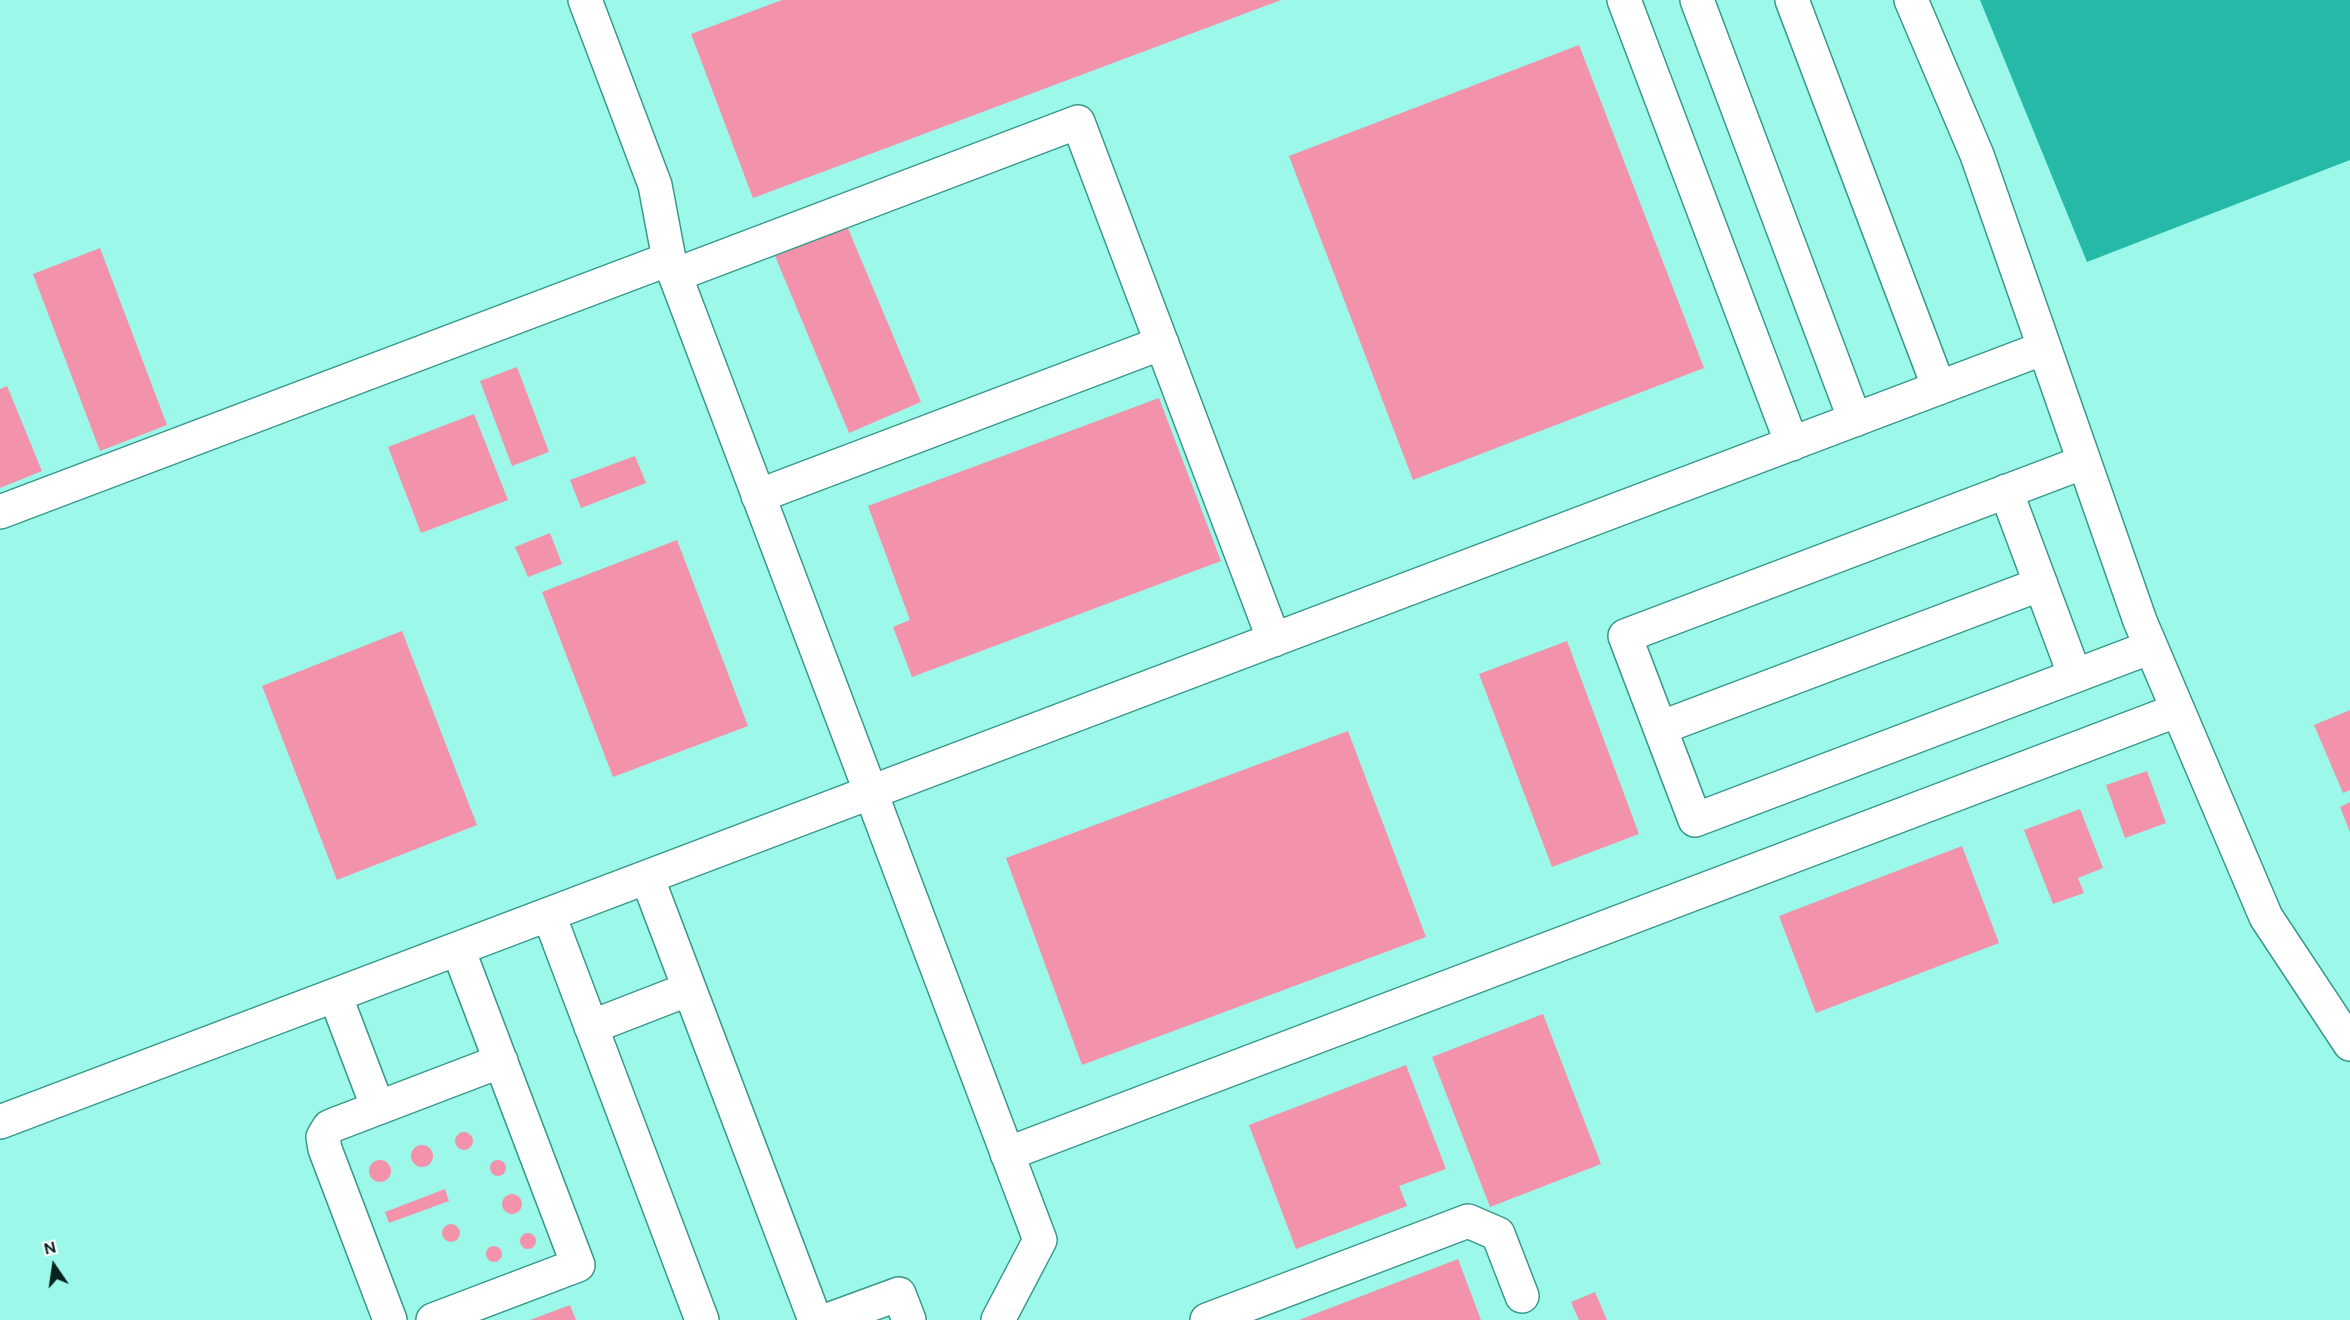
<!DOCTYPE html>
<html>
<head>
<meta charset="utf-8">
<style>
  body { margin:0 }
  #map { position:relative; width:2350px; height:1320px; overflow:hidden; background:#9cf9ea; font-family:"DM Sans",sans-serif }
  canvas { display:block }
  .north { position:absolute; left:24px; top:1236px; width:60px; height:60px; -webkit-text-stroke:4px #fff; paint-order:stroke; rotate:347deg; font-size:16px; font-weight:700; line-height:24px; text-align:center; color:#04221e }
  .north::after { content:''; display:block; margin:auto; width:21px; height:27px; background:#04221e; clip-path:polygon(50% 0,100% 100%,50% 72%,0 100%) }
</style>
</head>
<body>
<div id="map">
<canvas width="2350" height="1320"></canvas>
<div class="north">N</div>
</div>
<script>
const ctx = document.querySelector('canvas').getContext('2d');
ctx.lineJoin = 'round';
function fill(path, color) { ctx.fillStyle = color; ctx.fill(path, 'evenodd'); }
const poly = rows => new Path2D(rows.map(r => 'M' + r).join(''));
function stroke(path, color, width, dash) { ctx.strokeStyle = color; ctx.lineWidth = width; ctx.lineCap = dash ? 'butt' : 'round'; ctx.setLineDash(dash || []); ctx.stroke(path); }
fill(poly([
  [1980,0,2350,0,2350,160,2087,262]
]), '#26b9a8');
fill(poly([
  [782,0,1281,0,753,198,691,34],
  [1579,45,1704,368,1413,480,1289,156],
  [847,226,921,402,849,433,775,256],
  [100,248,167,425,100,451,33,274],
  [517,367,549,452,512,466,480,381],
  [7,386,42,471,0,488,0,389],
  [1159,398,1221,561,912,677,893,627,910,620,868,506],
  [474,414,508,500,421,533,388,447],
  [635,456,646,483,581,508,570,480],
  [550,533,562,564,528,577,515,547],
  [677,540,748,726,613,777,542,592],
  [402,631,477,825,337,880,262,686],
  [1567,641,1639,834,1552,867,1479,674],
  [2350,710,2350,790,2343,793,2314,725],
  [1348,731,1426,937,1082,1065,1006,858],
  [2147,771,2166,823,2125,838,2106,785],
  [2350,802,2350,832,2340,807],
  [2080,809,2103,868,2078,878,2084,893,2053,904,2024,830],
  [1962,846,1999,943,1816,1013,1779,916],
  [1543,1014,1601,1164,1490,1207,1432,1057],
  [1406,1065,1446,1169,1399,1186,1407,1206,1296,1249,1249,1125],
  '455 1141a9 9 0 1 1 18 0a9 9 0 1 1-18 0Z',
  '411 1156a11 11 0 1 1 22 0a11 11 0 1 1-22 0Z',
  '490 1168a8 8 0 1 1 16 0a8 8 0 1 1-16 0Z',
  '369 1171a11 11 0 1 1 22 0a11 11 0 1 1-22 0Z',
  [445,1189,449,1201,389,1223,385,1212],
  '502 1204a10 10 0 1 1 20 0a10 10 0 1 1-20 0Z',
  '442 1233a9 9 0 1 1 18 0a9 9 0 1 1-18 0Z',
  '520 1241a8 8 0 1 1 16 0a8 8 0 1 1-16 0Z',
  '486 1254a8 8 0 1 1 16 0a8 8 0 1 1-16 0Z',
  [1458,1259,1481,1320,1299,1320],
  [1595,1292,1607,1320,1579,1320,1571,1302],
  [570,1305,576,1320,530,1320]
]), '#f292ab');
const minor = poly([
  [585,0,655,185,669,259,1040,1240,998,1320],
  [1624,0,1792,444],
  [1697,0,1855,420],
  [1792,0,1939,388],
  [1911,0,1977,155,2140,621,2266,917,2350,1044],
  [675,275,1078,122,1274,640],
  [2084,462,1625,636,1695,820,2151,647],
  [2006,491,2075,676],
  [758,496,1162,343],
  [0,512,669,259],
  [1660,728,2041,584],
  [647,877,815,1320],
  [549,915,702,1320],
  [335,995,378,1108],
  [591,1027,689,989],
  [0,1122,2044,348],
  [1007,1154,2178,710],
  [390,1320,325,1149,323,1137,329,1127,336,1124,501,1061],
  [433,1320,578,1265,458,949],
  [828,1320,899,1294,909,1320],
  [1207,1320,1468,1221,1498,1234,1522,1296]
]);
stroke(minor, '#38988b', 36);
stroke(minor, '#fff', 33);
</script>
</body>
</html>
